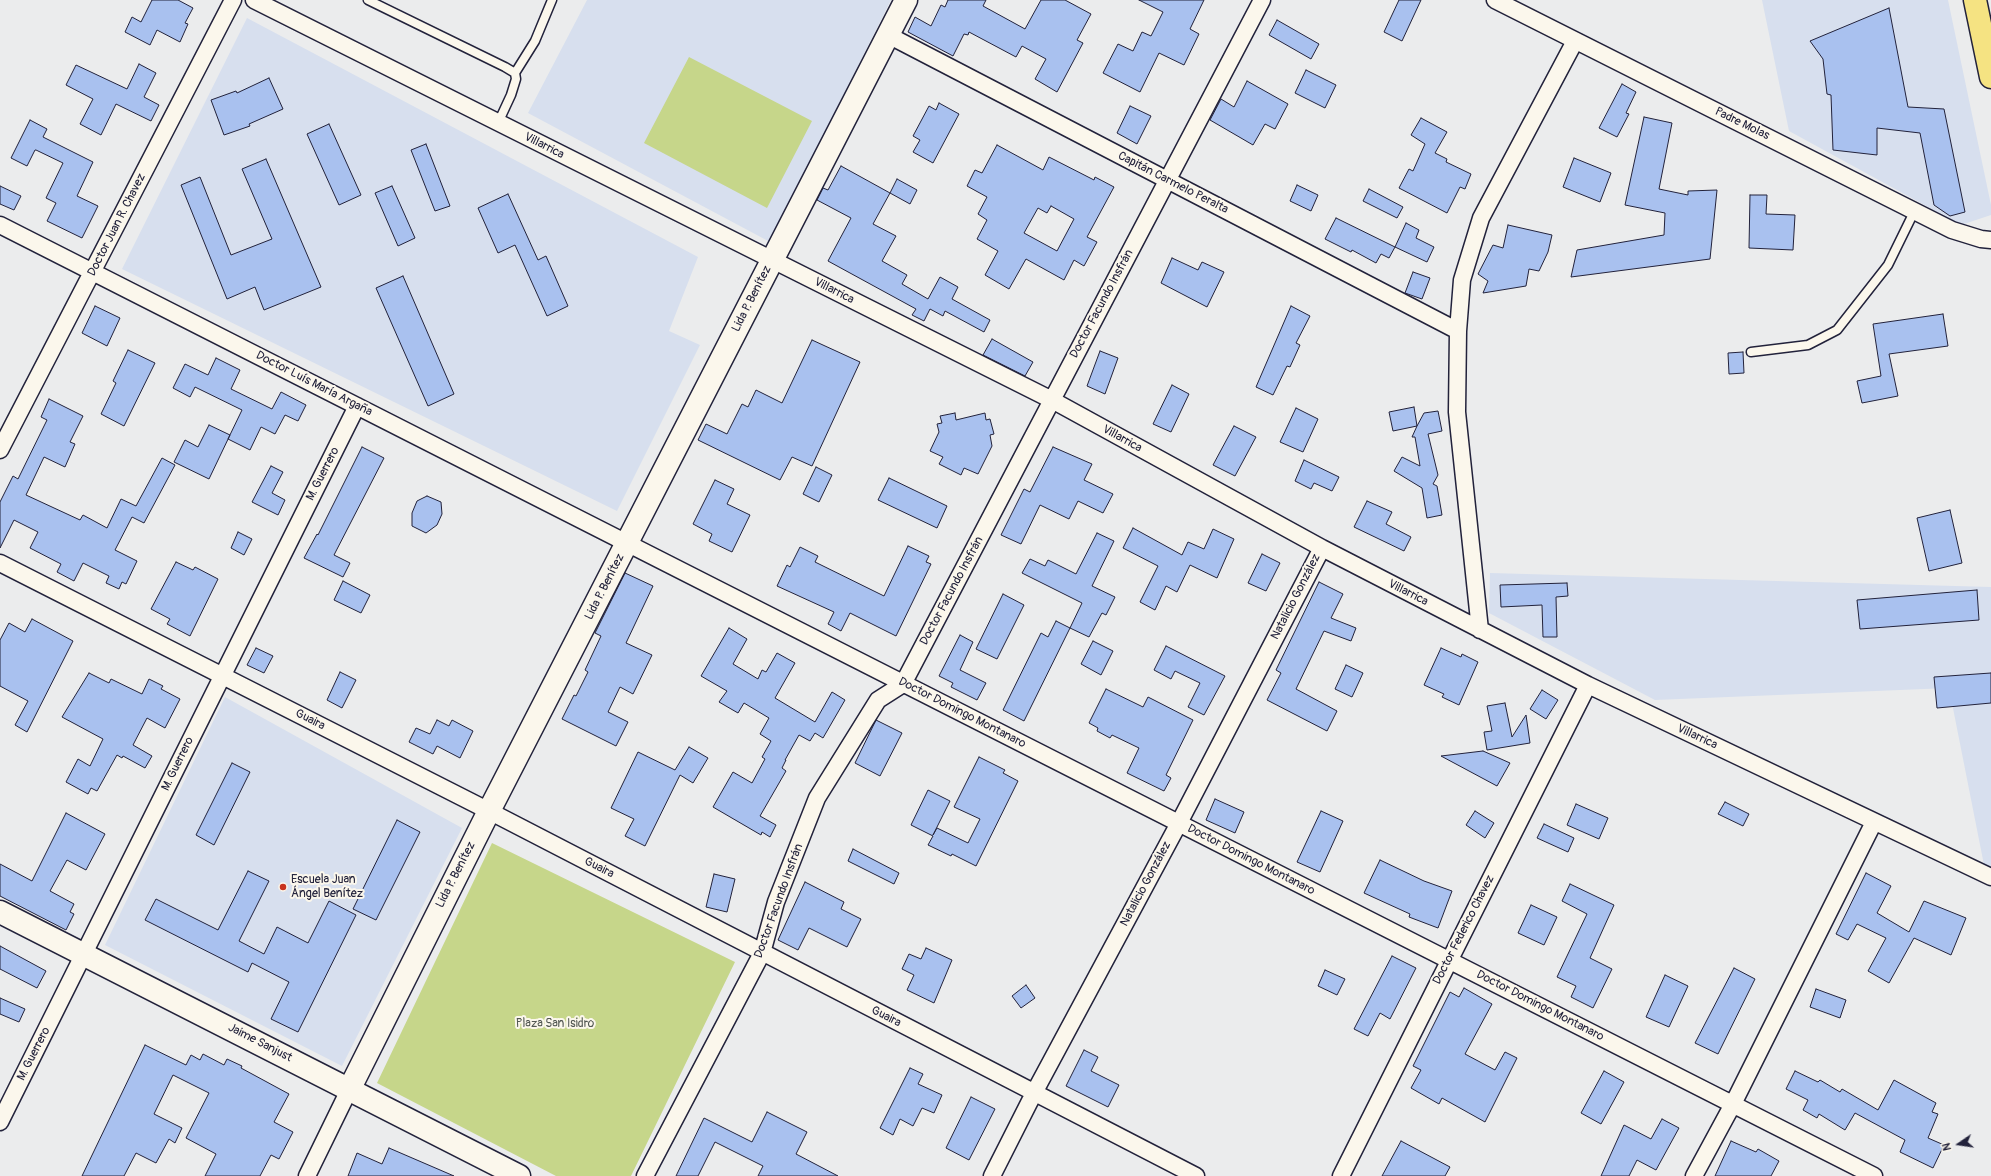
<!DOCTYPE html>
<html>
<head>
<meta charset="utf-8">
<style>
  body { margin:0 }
  #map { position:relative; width:1991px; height:1176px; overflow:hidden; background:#ebeced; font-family:Pangolin,sans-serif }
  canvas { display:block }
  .north { position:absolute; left:1939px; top:1124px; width:40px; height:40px; -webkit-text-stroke:3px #fbf7ec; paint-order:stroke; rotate:257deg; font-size:11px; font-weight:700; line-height:16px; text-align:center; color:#22223b }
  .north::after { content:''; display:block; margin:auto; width:14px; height:18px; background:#22223b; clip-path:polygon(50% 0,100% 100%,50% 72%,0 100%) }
</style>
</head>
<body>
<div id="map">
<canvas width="1991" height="1176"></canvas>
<div class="north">N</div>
</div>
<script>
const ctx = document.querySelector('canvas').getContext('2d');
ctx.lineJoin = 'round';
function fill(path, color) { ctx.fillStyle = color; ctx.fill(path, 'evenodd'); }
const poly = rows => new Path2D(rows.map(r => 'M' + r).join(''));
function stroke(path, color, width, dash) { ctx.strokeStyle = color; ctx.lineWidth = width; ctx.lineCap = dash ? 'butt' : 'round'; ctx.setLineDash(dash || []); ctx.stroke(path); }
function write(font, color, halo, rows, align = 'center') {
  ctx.font = font + ' Pangolin,sans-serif'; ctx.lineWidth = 4; ctx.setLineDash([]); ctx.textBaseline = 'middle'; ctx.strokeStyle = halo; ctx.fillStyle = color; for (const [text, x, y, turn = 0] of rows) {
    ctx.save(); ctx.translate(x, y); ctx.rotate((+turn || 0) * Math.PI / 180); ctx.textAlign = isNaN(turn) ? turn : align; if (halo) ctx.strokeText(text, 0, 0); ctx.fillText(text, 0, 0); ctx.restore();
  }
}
fill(poly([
  [587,0,891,0,770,242,528,113],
  [1762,0,1948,0,1991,205,1991,215,1961,225,1789,131],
  [247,18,698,257,669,331,700,345,617,511,122,269],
  [1490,573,1991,587,1991,868,1984,865,1949,688,1655,700,1489,613],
  [225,697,462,828,342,1066,105,945]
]), '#d7dfee');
fill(poly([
  [689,57,812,121,767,208,644,143],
  [492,843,735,962,631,1176,556,1176,377,1083]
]), '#c6d68a');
const building = poly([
  [152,0,178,0,193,8,185,23,188,24,180,42,157,30,150,45,125,32,132,17,141,22,152,0],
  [948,0,986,0,983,6,1025,29,1041,0,1065,0,1091,14,1077,40,1083,43,1057,92,1035,79,1046,59,1022,46,1016,57,969,32,968,35,964,34,953,56,908,32,915,17,931,26,941,5,945,7,948,0],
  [1139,0,1204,0,1190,29,1199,34,1184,65,1159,53,1140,92,1103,73,1118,44,1133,51,1142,32,1151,36,1163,12,1139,0],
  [1399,0,1421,0,1402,41,1384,32,1399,0],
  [1889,8,1908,107,1944,109,1965,212,1950,216,1934,205,1920,133,1877,128,1877,155,1833,150,1831,95,1827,94,1823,59,1810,41,1889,8],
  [1277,20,1319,44,1311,59,1269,35,1277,20],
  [139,64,156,73,144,97,159,105,151,121,116,104,101,135,80,124,93,99,66,85,76,65,127,89,139,64],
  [1306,70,1336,85,1325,108,1295,93,1306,70],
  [269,78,283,109,249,124,250,126,224,135,211,100,236,91,237,93,269,78],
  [1247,81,1288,104,1275,129,1265,124,1253,145,1210,120,1221,99,1234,107,1247,81],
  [1622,84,1636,92,1626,113,1629,114,1617,137,1599,128,1622,84],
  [939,103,959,114,933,163,913,152,920,140,913,136,929,106,936,110,939,103],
  [1130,106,1151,116,1137,144,1117,133,1130,106],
  [1644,117,1672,123,1659,189,1688,195,1688,191,1717,190,1710,259,1571,277,1577,250,1664,235,1665,213,1625,205,1644,117],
  [1421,118,1447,132,1435,153,1447,159,1446,162,1471,174,1465,189,1460,187,1447,213,1399,188,1409,169,1413,171,1425,144,1411,135,1421,118],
  [30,120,47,129,43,137,93,162,77,196,98,206,82,238,47,221,56,203,46,198,63,163,36,150,35,150,27,166,11,158,30,120],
  [329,124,361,195,339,205,307,134,329,124],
  [426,144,450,206,435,211,411,150,426,144],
  [997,145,1043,170,1049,157,1094,180,1095,177,1114,187,1087,237,1097,242,1084,266,1074,260,1064,280,1026,259,1009,289,985,275,998,251,977,239,987,220,978,214,987,197,967,186,975,170,982,173,997,145],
  [1051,206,1074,219,1057,251,1024,233,1038,208,1047,213,1051,206],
  [1574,158,1611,173,1600,202,1563,187,1574,158],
  [266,159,321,287,264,310,255,287,227,299,181,185,200,177,231,255,272,239,242,169,266,159],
  [841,166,890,193,873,224,896,236,882,261,907,275,902,284,928,299,940,277,958,287,952,299,990,320,984,332,945,311,943,316,930,309,924,321,912,315,916,309,828,261,851,218,817,200,823,188,828,190,841,166],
  [897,179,917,190,910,204,890,193,897,179],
  [1297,185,1318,195,1311,211,1290,201,1297,185],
  [0,186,21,196,14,210,0,204,0,186],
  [392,186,415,238,398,246,375,193,392,186],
  [1369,189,1403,207,1397,218,1363,201,1369,189],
  [508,194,538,260,546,256,568,306,547,316,515,245,498,253,478,208,508,194],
  [1750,195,1767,195,1766,214,1795,215,1793,250,1749,248,1750,195],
  [1336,218,1395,247,1389,258,1381,254,1376,263,1352,250,1351,252,1325,239,1336,218],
  [1406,223,1419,230,1416,238,1434,247,1427,262,1395,247,1406,223],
  [1508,225,1552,235,1548,252,1539,271,1529,269,1526,286,1483,293,1488,281,1478,274,1493,245,1503,248,1508,225],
  [1172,258,1198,270,1202,262,1224,272,1207,307,1161,283,1172,258],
  [1413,272,1430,278,1422,299,1405,293,1413,272],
  [403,276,454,394,428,406,376,288,403,276],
  [95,306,120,318,107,346,82,333,95,306],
  [1291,306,1310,316,1296,343,1300,345,1290,367,1287,366,1273,395,1256,387,1291,306],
  [1943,314,1948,346,1889,354,1898,396,1862,403,1857,381,1881,376,1873,324,1943,314],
  [992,339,1033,362,1025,376,983,355,992,339],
  [812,340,860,362,812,466,792,457,780,480,698,440,706,424,727,434,742,404,748,407,756,390,782,403,812,340],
  [128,350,155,363,124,426,101,414,116,383,113,381,128,350],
  [1100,351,1118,358,1105,394,1087,386,1100,351],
  [1743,352,1744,373,1729,374,1728,353,1743,352],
  [216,358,240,370,231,389,272,409,281,392,306,405,298,421,285,415,275,434,261,427,250,450,228,439,242,410,195,387,190,397,173,388,185,364,208,375,216,358],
  [1172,385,1189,394,1171,432,1153,424,1172,385],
  [49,399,83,416,70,442,75,444,65,467,44,457,26,495,80,520,83,515,107,528,121,499,136,506,162,458,175,465,144,523,132,517,115,550,137,561,126,584,122,582,119,589,106,583,109,576,83,563,74,581,57,572,61,564,30,548,38,532,14,520,0,548,0,502,13,476,18,479,47,420,41,417,49,399],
  [1414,407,1417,426,1424,413,1438,411,1442,431,1428,434,1438,475,1433,484,1437,486,1442,515,1427,518,1422,488,1394,471,1402,457,1420,466,1415,437,1412,437,1417,426,1393,431,1389,412,1414,407],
  [1296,408,1318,419,1303,452,1280,442,1296,408],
  [955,413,956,420,985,413,986,420,990,419,994,434,990,435,992,446,978,474,964,468,961,475,939,464,943,457,930,451,939,432,937,424,942,423,940,416,955,413],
  [209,425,230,435,209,479,174,462,185,440,198,447,209,425],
  [1234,426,1256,437,1235,476,1213,465,1234,426],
  [362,447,384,458,334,555,350,563,343,577,304,558,317,534,318,535,362,447],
  [1053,447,1092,464,1084,480,1113,494,1103,513,1078,501,1069,519,1040,505,1021,544,1001,535,1024,489,1030,492,1053,447],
  [1304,460,1339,477,1332,491,1314,483,1311,489,1295,481,1304,460],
  [271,466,283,472,272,493,285,500,278,515,252,502,271,466],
  [816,467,832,475,819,502,803,494,816,467],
  [889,478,947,506,937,528,878,500,889,478],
  [715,480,734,489,727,504,750,515,732,552,709,541,712,534,693,524,715,480],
  [427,496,441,502,442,514,437,525,426,533,412,526,412,513,417,501,427,496],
  [1367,501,1392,512,1386,524,1411,537,1404,551,1354,527,1367,501],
  [1950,510,1962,563,1929,571,1917,518,1950,510],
  [1133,528,1182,555,1188,542,1204,549,1213,529,1234,539,1217,578,1190,565,1177,592,1166,586,1155,610,1140,602,1158,566,1123,548,1133,528],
  [238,532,252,539,244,555,231,548,238,532],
  [1097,533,1114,541,1092,586,1115,597,1106,615,1102,613,1089,637,1070,628,1082,603,1022,573,1030,559,1045,566,1048,560,1076,574,1097,533],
  [908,546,929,556,926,562,931,564,896,636,850,613,841,631,828,624,834,612,777,586,787,565,790,567,800,547,818,556,815,562,884,596,908,546],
  [1262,554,1280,563,1266,591,1248,583,1262,554],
  [176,562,193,570,195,567,218,579,190,636,167,624,170,619,151,609,176,562],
  [625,573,653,586,626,643,652,655,633,694,620,687,608,712,628,722,616,746,562,719,574,695,576,696,588,672,585,670,601,636,595,633,625,573],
  [343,581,370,595,361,613,334,600,343,581],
  [1319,582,1343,594,1331,618,1356,628,1351,641,1324,631,1296,689,1337,711,1327,731,1267,700,1281,673,1276,670,1319,582],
  [1567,583,1568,596,1556,597,1557,637,1543,637,1542,605,1501,607,1500,585,1567,583],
  [1977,590,1979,620,1860,629,1857,600,1977,590],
  [1003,594,1024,605,997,659,976,649,1003,594],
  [32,619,73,641,27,732,15,725,28,701,0,686,0,640,9,623,25,632,32,619],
  [1056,621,1070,628,1024,721,1003,710,1041,633,1048,637,1056,621],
  [729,628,747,639,733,664,758,679,762,670,766,672,777,653,795,663,775,698,815,722,832,692,845,700,823,738,815,733,810,741,799,735,785,760,786,760,782,768,786,771,760,816,776,825,770,837,762,832,761,835,713,807,733,772,752,783,765,759,762,757,771,741,760,734,769,718,744,703,738,713,719,702,727,691,701,676,729,628],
  [960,635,973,642,960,670,986,683,977,700,951,687,953,683,939,676,960,635],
  [1093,641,1113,651,1101,675,1081,664,1093,641],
  [1166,646,1225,676,1204,715,1188,707,1200,683,1175,671,1171,679,1154,670,1166,646],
  [256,648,273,656,264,673,247,665,256,648],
  [1441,648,1461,657,1462,654,1478,662,1459,705,1442,697,1444,694,1424,685,1441,648],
  [1346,665,1363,673,1352,697,1335,689,1346,665],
  [340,672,356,680,342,708,327,700,340,672],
  [89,673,109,683,111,679,142,694,149,679,163,686,161,689,180,699,165,728,147,718,133,745,152,756,145,768,123,756,122,758,117,755,97,791,91,788,88,794,66,782,78,759,90,766,103,739,62,717,89,673],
  [1991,673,1991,703,1937,708,1934,677,1991,673],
  [1106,689,1143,707,1148,697,1193,720,1166,775,1171,778,1164,791,1127,773,1139,748,1112,735,1110,738,1097,731,1098,728,1089,723,1106,689],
  [1542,690,1558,700,1546,719,1530,709,1542,690],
  [1505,703,1512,737,1526,715,1530,743,1487,750,1484,732,1492,731,1487,706,1505,703],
  [437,720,449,726,452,720,473,731,460,758,437,746,433,754,409,742,416,728,430,734,437,720],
  [876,720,902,733,880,776,855,763,876,720],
  [689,747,708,758,693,783,680,775,645,846,625,836,634,819,611,808,638,752,675,770,689,747],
  [1483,751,1510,763,1497,786,1441,756,1483,751],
  [979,757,1005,770,1003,773,1018,781,976,866,952,854,951,856,928,845,933,836,911,825,928,790,950,801,933,835,937,828,968,843,980,819,954,807,979,757],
  [232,763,250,772,214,845,196,835,232,763],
  [1215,799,1244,812,1235,833,1206,820,1215,799],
  [1725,802,1749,814,1743,826,1718,814,1725,802],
  [1576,804,1608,818,1599,839,1567,825,1576,804],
  [1321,811,1343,821,1320,872,1297,862,1321,811],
  [1475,811,1494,823,1485,838,1466,825,1475,811],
  [66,813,105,834,86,870,67,860,50,891,74,904,70,912,74,914,66,930,0,896,0,864,32,881,66,813],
  [397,820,420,832,376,920,353,909,397,820],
  [1544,824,1574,838,1568,852,1537,838,1544,824],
  [853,849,899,873,894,884,848,861,853,849],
  [1380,860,1424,881,1452,891,1438,928,1409,917,1410,914,1364,893,1380,860],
  [248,871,269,881,239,941,264,954,277,927,308,943,329,901,356,915,298,1032,271,1019,289,982,252,963,248,972,145,920,156,899,218,930,248,871],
  [1866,873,1891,886,1877,913,1909,932,1924,901,1966,918,1951,955,1914,938,1889,983,1868,971,1886,938,1857,924,1848,940,1836,934,1866,873],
  [714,874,735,879,727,912,706,907,714,874],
  [805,882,844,902,841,909,861,919,847,947,809,928,798,950,778,940,805,882],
  [1570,884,1614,905,1590,958,1612,969,1593,1008,1571,997,1576,986,1557,977,1587,914,1562,901,1570,884],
  [1531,905,1557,917,1544,945,1518,933,1531,905],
  [0,946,46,971,37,988,0,969,0,946],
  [926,948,952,960,934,1003,907,990,914,975,902,969,909,954,921,959,926,948],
  [1392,956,1416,968,1390,1019,1380,1013,1368,1036,1354,1029,1392,956],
  [1734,968,1755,979,1718,1054,1695,1043,1734,968],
  [1325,970,1345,979,1337,995,1318,986,1325,970],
  [1665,975,1688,986,1669,1027,1646,1017,1665,975],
  [1026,985,1035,998,1021,1008,1012,996,1026,985],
  [1464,988,1492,1004,1465,1054,1495,1070,1505,1052,1517,1058,1485,1122,1442,1098,1439,1104,1411,1088,1421,1070,1413,1066,1450,992,1459,997,1464,988],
  [1816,989,1846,1000,1840,1018,1810,1007,1816,989],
  [0,998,25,1009,19,1022,0,1014,0,998],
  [145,1045,186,1065,191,1055,200,1060,203,1054,224,1065,227,1059,242,1066,241,1068,289,1094,274,1122,293,1132,279,1159,271,1155,260,1176,205,1176,216,1154,186,1138,209,1093,173,1075,154,1114,182,1128,175,1143,169,1139,156,1163,136,1153,124,1176,82,1176,145,1045],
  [1084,1050,1098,1057,1091,1071,1119,1085,1108,1107,1066,1086,1084,1050],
  [910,1068,923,1074,918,1084,942,1095,934,1113,922,1108,913,1126,900,1119,893,1135,880,1128,910,1068],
  [1604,1071,1624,1082,1601,1124,1581,1113,1604,1071],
  [1795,1071,1818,1082,1820,1080,1840,1092,1842,1089,1878,1110,1894,1080,1936,1103,1932,1112,1938,1114,1928,1138,1944,1145,1933,1168,1900,1152,1905,1140,1855,1113,1845,1130,1819,1114,1817,1118,1803,1110,1808,1100,1786,1089,1795,1071],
  [971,1097,995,1109,969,1160,946,1148,971,1097],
  [767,1112,807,1132,796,1154,838,1176,758,1176,763,1166,715,1142,698,1176,676,1176,704,1118,752,1142,767,1112],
  [1662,1119,1679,1128,1656,1170,1637,1160,1629,1176,1601,1176,1624,1125,1651,1139,1662,1119],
  [1401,1141,1450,1167,1445,1176,1382,1176,1401,1141],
  [1731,1141,1756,1152,1758,1149,1779,1161,1771,1176,1715,1176,1731,1141],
  [389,1148,454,1176,348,1176,357,1153,382,1164,389,1148]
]);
fill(building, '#a9c1ef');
stroke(building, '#22223b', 1);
const lane = poly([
  [368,0,505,67,515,73],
  [498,123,511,95,516,79,515,73,535,41,552,0],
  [1751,352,1808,345,1837,330,1888,265,1915,210]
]);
const street = poly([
  [254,0,1052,400,1322,548,1588,685,1991,877],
  [1495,0,1952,230,1981,239,1991,240],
  [888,35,1458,331],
  [0,225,1874,1176],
  [0,450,233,0],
  [0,563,489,811,1196,1176],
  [1480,630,1457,412,1458,331,1462,280,1481,218,1575,41],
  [0,1122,357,406],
  [307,1176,350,1088],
  [645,1176,762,953,776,902,817,798,878,700,903,684,1262,0],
  [992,1176,1034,1093,1179,823,1322,548],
  [1341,1176,1588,685],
  [1694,1176,1733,1104,1874,822]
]);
const secondary = poly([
  [0,912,519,1176],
  [350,1088,489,811,906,0]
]);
const primary = poly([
  [1975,0,1991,77]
]);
stroke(lane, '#22223b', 11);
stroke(street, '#22223b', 19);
stroke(secondary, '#22223b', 25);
stroke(primary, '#22223b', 25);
stroke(lane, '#fbf7ec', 8);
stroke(street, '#fbf7ec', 16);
stroke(secondary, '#fbf7ec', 22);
stroke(primary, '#f5e382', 22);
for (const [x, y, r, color] of [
  [283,887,4,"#c8321e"]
]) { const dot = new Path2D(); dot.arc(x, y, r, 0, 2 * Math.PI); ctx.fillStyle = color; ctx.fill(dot); stroke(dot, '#fbf7ec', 1.5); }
write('12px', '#22223b', '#fbf7ec', [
  ["Padre Molas",1742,124,26],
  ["Villarrica",544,146,27],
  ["Capitán Carmelo Peralta",1173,183,27],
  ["Doctor Juan R. Chavez",117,225,-63],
  ["Villarrica",834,291,27],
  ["Lida P. Benítez",752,299,-63],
  ["Doctor Facundo Insfrán",1102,304,-62],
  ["Doctor Luís María Argaña",314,384,27],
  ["Villarrica",1122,439,29],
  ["M. Guerrero",323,474,-63],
  ["Lida P. Benítez",605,587,-63],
  ["Doctor Facundo Insfrán",952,591,-62],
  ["Villarrica",1408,593,27],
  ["Natalicio González",1296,597,-63],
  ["Doctor Domingo Montanaro",962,713,27],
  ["Guaira",310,720,27],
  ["Villarrica",1697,737,25],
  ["M. Guerrero",178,764,-64],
  ["Doctor Domingo Montanaro",1251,860,27],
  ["Guaira",599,868,27],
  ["Lida P. Benítez",456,875,-63],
  ["Natalicio González",1146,884,-62],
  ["Doctor Facundo Insfrán",779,901,-70],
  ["Doctor Federico Chavez",1464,930,-63],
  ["Doctor Domingo Montanaro",1540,1006,27],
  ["Guaira",886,1017,27],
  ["Jaime Sanjust",260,1043,27],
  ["M. Guerrero",34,1054,-63]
]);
write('12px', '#22223b', '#fbf7ec', [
  ["Escuela Juan",291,880],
  ["Ángel Benítez",291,894]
], 'left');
write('12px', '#535853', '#fbf7ec', [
  ["Plaza San Isidro",555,1024]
]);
</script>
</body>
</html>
